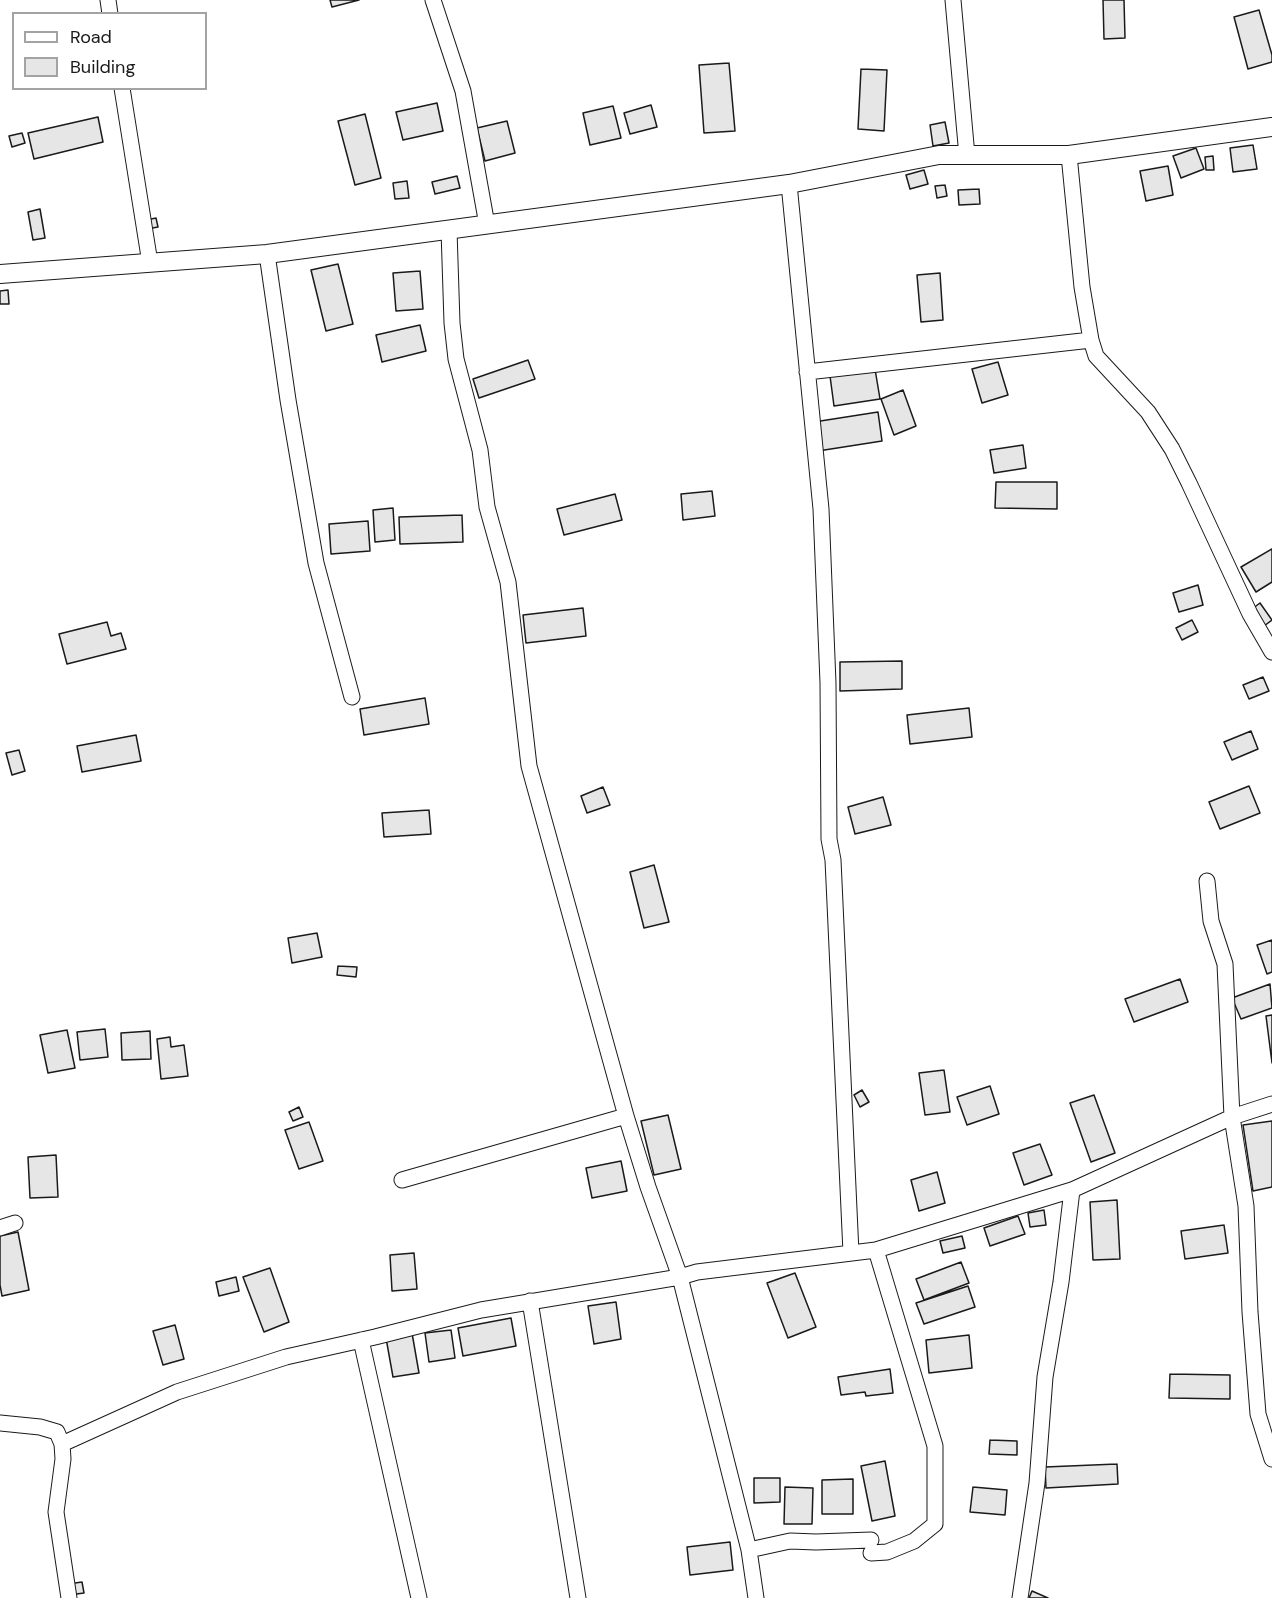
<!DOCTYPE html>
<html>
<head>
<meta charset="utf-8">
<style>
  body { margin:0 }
  #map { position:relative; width:1272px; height:1598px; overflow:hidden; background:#fff; font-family:"DM Sans",sans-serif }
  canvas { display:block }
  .legend { position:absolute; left:12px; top:12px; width:195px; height:78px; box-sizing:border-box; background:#fff; border:2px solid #a3a3a3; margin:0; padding:8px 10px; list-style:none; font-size:18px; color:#1a1a1a }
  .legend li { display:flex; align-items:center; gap:12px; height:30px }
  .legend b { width:30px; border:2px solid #a3a3a3 }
</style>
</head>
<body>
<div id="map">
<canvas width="1272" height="1598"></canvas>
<ul class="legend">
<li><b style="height:8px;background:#fff"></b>Road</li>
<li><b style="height:16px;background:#e6e6e6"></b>Building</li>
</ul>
</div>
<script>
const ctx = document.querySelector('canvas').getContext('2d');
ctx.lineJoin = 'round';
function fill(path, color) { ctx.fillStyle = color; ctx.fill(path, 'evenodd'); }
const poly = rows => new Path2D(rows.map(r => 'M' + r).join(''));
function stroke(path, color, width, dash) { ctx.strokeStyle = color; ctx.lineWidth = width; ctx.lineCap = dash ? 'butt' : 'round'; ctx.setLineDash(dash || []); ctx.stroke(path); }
const building = poly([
  [330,0,359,0,332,7,330,0],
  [1103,0,1124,0,1125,38,1104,39,1103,0],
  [1259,10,1272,55,1272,62,1248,69,1234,17,1259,10],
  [729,63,735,131,704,133,699,65,729,63],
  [861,69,887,70,884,131,858,129,861,69],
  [437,103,443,131,403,140,396,112,437,103],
  [651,105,657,127,630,134,624,113,651,105],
  [613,106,621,138,590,145,583,113,613,106],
  [365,114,381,178,355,185,338,121,365,114],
  [98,117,103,142,34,159,28,133,98,117],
  [507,121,515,153,485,161,477,128,507,121],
  [945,122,949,143,933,146,930,125,945,122],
  [22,133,25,143,12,147,9,136,22,133],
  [1253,145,1257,169,1233,172,1230,148,1253,145],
  [1196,148,1204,169,1181,178,1173,156,1196,148],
  [1213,156,1214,170,1206,170,1205,157,1213,156],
  [1168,166,1173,195,1146,201,1140,171,1168,166],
  [924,170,928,184,910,189,906,175,924,170],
  [457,176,460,188,435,194,432,182,457,176],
  [407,181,409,198,395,199,393,183,407,181],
  [945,185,947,196,937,198,935,186,945,185],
  [979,189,980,204,959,205,958,190,979,189],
  [40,209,45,238,33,240,28,212,40,209],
  [156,218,158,227,147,229,146,220,156,218],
  [338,264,353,324,326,331,311,270,338,264],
  [420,271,423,309,396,311,393,273,420,271],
  [940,273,943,320,921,322,917,275,940,273],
  [8,290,9,304,0,304,0,291,8,290],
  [420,325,426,351,382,362,376,335,420,325],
  [528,360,535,379,479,398,473,379,528,360],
  [998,362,1008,395,982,403,972,369,998,362],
  [875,369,880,399,834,406,830,376,875,369],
  [903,390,916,426,894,435,881,399,903,390],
  [878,412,882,441,818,451,814,422,878,412],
  [1023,445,1026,468,994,473,990,450,1023,445],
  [996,482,1057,482,1057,509,995,508,996,482],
  [712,491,715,516,683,520,681,494,712,491],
  [615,494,622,520,564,535,557,509,615,494],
  [393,508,395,540,375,542,373,510,393,508],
  [462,515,463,542,400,544,399,517,462,515],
  [368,521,370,551,331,554,329,524,368,521],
  [1272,549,1272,582,1256,592,1241,567,1272,549],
  [1198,585,1203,605,1179,612,1173,593,1198,585],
  [1260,603,1272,620,1264,626,1252,609,1260,603],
  [583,608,586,636,526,643,523,615,583,608],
  [1192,620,1198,632,1182,640,1176,628,1192,620],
  [107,622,111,636,121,633,126,649,67,664,59,634,107,622],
  [902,661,902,689,840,691,840,662,902,661],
  [1263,677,1269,691,1249,699,1243,685,1263,677],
  [425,698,429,724,364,735,360,709,425,698],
  [969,708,972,737,910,744,907,715,969,708],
  [1251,731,1258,749,1232,760,1224,742,1251,731],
  [136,735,141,761,82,772,77,746,136,735],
  [19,750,25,771,12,775,6,753,19,750],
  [1249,786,1260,813,1220,829,1209,802,1249,786],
  [603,787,610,805,587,813,581,796,603,787],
  [883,797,891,825,855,834,848,807,883,797],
  [429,810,431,834,384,837,382,813,429,810],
  [654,865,669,922,644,928,630,872,654,865],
  [317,933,322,957,292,963,288,938,317,933],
  [1272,940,1272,972,1267,974,1257,945,1272,940],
  [338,966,357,967,356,977,337,975,338,966],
  [1180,979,1188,1002,1134,1022,1125,999,1180,979],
  [1270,984,1272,1008,1241,1019,1232,998,1270,984],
  [1272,1015,1272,1063,1266,1016,1272,1015],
  [105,1029,108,1057,80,1060,77,1032,105,1029],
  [67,1030,75,1068,48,1073,40,1035,67,1030],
  [150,1031,151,1059,122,1060,121,1033,150,1031],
  [170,1037,171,1047,184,1045,188,1076,161,1079,157,1039,170,1037],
  [944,1070,950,1112,925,1115,919,1073,944,1070],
  [990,1086,999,1114,967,1125,957,1097,990,1086],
  [862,1090,869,1102,860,1107,854,1095,862,1090],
  [1094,1095,1115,1153,1091,1162,1070,1103,1094,1095],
  [299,1107,303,1117,293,1121,289,1112,299,1107],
  [668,1115,681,1169,654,1175,641,1121,668,1115],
  [1272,1121,1272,1187,1253,1191,1243,1125,1272,1121],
  [309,1122,323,1161,299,1169,285,1130,309,1122],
  [1040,1144,1052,1175,1024,1185,1013,1153,1040,1144],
  [56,1155,58,1197,30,1198,28,1157,56,1155],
  [621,1161,627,1191,592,1198,586,1168,621,1161],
  [937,1172,945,1203,919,1211,911,1180,937,1172],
  [1117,1200,1120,1259,1093,1260,1090,1202,1117,1200],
  [1044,1210,1046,1225,1030,1227,1028,1213,1044,1210],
  [1018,1216,1025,1234,990,1246,984,1228,1018,1216],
  [1224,1225,1228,1253,1185,1259,1181,1231,1224,1225],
  [18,1232,29,1290,2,1296,0,1285,0,1236,18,1232],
  [962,1236,965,1248,943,1253,940,1241,962,1236],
  [414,1253,417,1289,392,1291,390,1255,414,1253],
  [961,1262,969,1283,924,1300,916,1279,961,1262],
  [270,1268,289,1322,264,1332,243,1277,270,1268],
  [795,1273,816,1327,788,1338,767,1283,795,1273],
  [236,1277,239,1291,219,1296,216,1282,236,1277],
  [968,1286,975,1307,924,1324,916,1303,968,1286],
  [616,1302,621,1339,594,1344,588,1306,616,1302],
  [511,1318,516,1346,463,1356,458,1328,511,1318],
  [175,1325,184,1359,163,1365,153,1331,175,1325],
  [451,1330,455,1358,429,1362,425,1333,451,1330],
  [412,1333,419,1373,393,1377,386,1338,412,1333],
  [969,1335,972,1368,929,1373,926,1340,969,1335],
  [890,1369,893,1393,866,1396,865,1392,841,1395,838,1377,890,1369],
  [1170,1374,1230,1375,1230,1399,1169,1398,1170,1374],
  [990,1440,1017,1441,1017,1455,989,1454,990,1440],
  [885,1461,895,1516,872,1521,861,1466,885,1461],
  [1117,1464,1118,1484,1046,1488,1045,1467,1117,1464],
  [754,1478,780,1478,780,1502,754,1503,754,1478],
  [853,1479,853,1514,822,1514,822,1480,853,1479],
  [785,1487,813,1488,812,1524,784,1524,785,1487],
  [973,1487,1007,1490,1005,1515,970,1512,973,1487],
  [730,1542,733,1570,690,1575,687,1547,730,1542],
  [82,1582,84,1593,69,1595,68,1584,82,1582],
  [1032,1591,1048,1598,1029,1598,1032,1591]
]);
fill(building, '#e6e6e6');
stroke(building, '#1a1a1a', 1.5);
const minor = poly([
  [108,0,110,14],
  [433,0,463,91,487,225],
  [953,0,967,156],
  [122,88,150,263],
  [1069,155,1082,287,1091,340,1096,356,1148,412,1172,449,1189,483,1250,614,1272,652],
  [789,184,821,509,828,683,829,839,833,860,851,1253],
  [267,254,288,400,316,563,352,697],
  [807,372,1091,340],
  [1207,881,1211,921,1225,964,1232,1117,1246,1206,1250,1312,1258,1414,1272,1459],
  [402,1180,626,1116],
  [0,1228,15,1223],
  [530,1301,578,1598],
  [361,1340,419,1598],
  [0,1423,40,1427,57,1432,62,1444,63,1459,56,1512,69,1598],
  [62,1444,177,1392,286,1357,375,1337,481,1310,680,1277,648,1187,626,1116,529,766,508,582,487,507,480,450,456,359,452,323,449,230],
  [749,1550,790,1541,816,1542,871,1540],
  [871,1553,887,1552,914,1541,935,1524,935,1446,876,1250],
  [756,1598,749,1550,680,1277,697,1272,876,1250,1072,1190,1232,1117,1272,1104],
  [1020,1598,1037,1483,1045,1377,1061,1282,1072,1190]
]);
const tertiary = poly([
  [0,274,267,254,789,184,939,155,1069,155,1272,127]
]);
stroke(minor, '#1a1a1a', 17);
stroke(tertiary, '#1a1a1a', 20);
stroke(minor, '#fff', 15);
stroke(tertiary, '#fff', 18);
</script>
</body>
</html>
